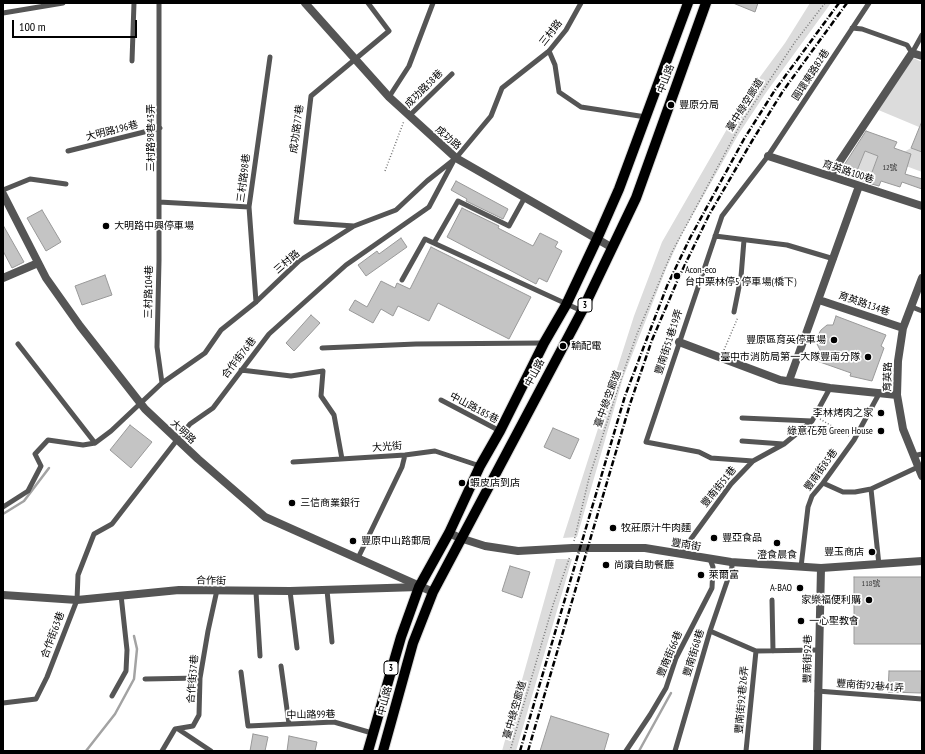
<!DOCTYPE html>
<html>
<head>
<meta charset="utf-8">
<style>
  body { margin:0 }
  #map { position:relative; width:925px; height:754px; overflow:hidden; background:#fff; font-family:"PT Sans Narrow",sans-serif }
  canvas { display:block }
  .frame { position:absolute; inset:0; border:4px solid #000; pointer-events:none }
  .scale { position:absolute; left:12px; top:20px; width:125px; height:18px; box-sizing:border-box; border:2px solid #000; border-top:0; padding-left:5px; font-size:12px; line-height:14px; white-space:nowrap; color:#000; -webkit-text-stroke:3px #fff; paint-order:stroke }
</style>
</head>
<body>
<div id="map">
<canvas width="925" height="754"></canvas>
<div class="frame"></div>
<div class="scale">100 m</div>
</div>
<script>
const ctx = document.querySelector('canvas').getContext('2d');
ctx.lineJoin = 'round';
function fill(path, color) { ctx.fillStyle = color; ctx.fill(path, 'evenodd'); }
const poly = rows => new Path2D(rows.map(r => 'M' + r).join(''));
function stroke(path, color, width, dash) { ctx.strokeStyle = color; ctx.lineWidth = width; ctx.lineCap = dash ? 'butt' : 'round'; ctx.setLineDash(dash || []); ctx.stroke(path); }
function write(font, color, halo, rows, align = 'center') {
  ctx.font = font + ' "PT Sans Narrow","Noto Sans TC",sans-serif'; ctx.lineWidth = 3.5; ctx.setLineDash([]); ctx.textBaseline = 'middle'; ctx.strokeStyle = halo; ctx.fillStyle = color; for (const [text, x, y, turn = 0] of rows) {
    ctx.save(); ctx.translate(x, y); ctx.rotate((+turn || 0) * Math.PI / 180); ctx.textAlign = isNaN(turn) ? turn : align; if (halo) ctx.strokeText(text, 0, 0); ctx.fillText(text, 0, 0); ctx.restore();
  }
}
fill(poly([
  [810,3,831,3,765,94,738,135,682,234,666,269,623,378,577,537,563,538,634,316,662,242,746,96,785,43],
  [911,57,922,62,922,120,919,127,876,109],
  [911,148,922,152,922,172,890,160],
  [865,151,878,156,868,183,854,179],
  [556,559,572,559,516,751,502,751]
]), '#dcdcdc');
stroke(poly([
  [3,514,24,501,49,468],
  [86,751,115,714,134,679,137,649,134,636],
  [639,751,671,693]
]), '#a3a3a3', 2.5);
const building = poly([
  [733,3,758,3,755,12,733,3],
  [922,121,922,152,911,148,922,121],
  [866,131,897,142,894,148,911,154,905,174,922,179,922,189,902,182,900,187,881,181,879,186,868,183,878,156,865,151,854,178,839,173,866,131],
  [456,181,508,209,503,219,466,201,467,199,451,190,456,181],
  [462,208,499,226,498,228,533,246,540,233,558,242,555,247,562,251,547,282,539,278,536,284,447,237,462,208],
  [42,210,61,242,46,251,27,218,42,210],
  [3,225,24,262,12,268,3,251,3,225],
  [401,238,407,247,366,276,358,265,377,251,379,254,401,238],
  [431,247,531,297,509,339,438,303,429,321,398,306,393,316,381,309,373,323,349,310,355,300,367,307,381,281,395,288,397,283,410,289,431,247],
  [105,275,112,295,82,305,75,286,105,275],
  [311,315,320,323,294,351,286,343,311,315],
  [836,316,886,335,881,346,884,348,872,381,850,376,851,373,817,361,821,352,817,344,818,335,821,330,827,325,833,325,836,316],
  [130,425,152,442,131,468,110,450,130,425],
  [553,428,579,439,570,459,544,447,553,428],
  [510,566,530,572,522,598,502,591,510,566],
  [854,577,922,577,922,644,854,644,854,577],
  [889,671,922,671,921,693,888,692,889,671],
  [551,716,609,734,604,751,540,751,551,716],
  [253,734,268,737,265,751,250,751,253,734],
  [289,736,317,742,315,751,287,751,289,736]
]);
fill(building, '#c4c4c4');
stroke(building, '#999', 1);
const primary = poly([
  [368,751,401,637,419,587,449,533,480,466,500,431,544,343,566,305,597,239,619,189,688,3],
  [383,751,413,643,433,592,582,311,636,198,706,3]
]);
stroke(primary, '#dbdbdb', 12);
stroke(poly([
  [385,171,404,121],
  [724,350,738,317],
  [820,419,849,436],
  [574,541,589,478,621,379,637,334,672,252,743,120,795,42,825,3],
  [510,751,553,605,570,556]
]), '#777', 1.5, [1, 2]);
stroke(poly([
  [159,3,159,261,157,347,162,383],
  [3,13,63,3],
  [852,28,862,29,907,45,912,53,922,35],
  [549,51,555,65,559,92,581,107,646,117],
  [132,61,134,3],
  [389,97,409,66,433,3],
  [409,116,452,74],
  [68,151,160,128],
  [3,190,30,179,66,184],
  [159,202,249,207],
  [354,226,296,222,311,96,389,31,368,3],
  [715,236,787,245,834,259],
  [434,243,458,201,509,226,525,197],
  [402,280,425,239,582,311],
  [256,302,249,207,270,57],
  [912,307,922,311],
  [734,312,741,277,744,240],
  [18,344,95,443],
  [322,348,416,344,544,343],
  [241,370,291,376,323,371,321,396,334,415,342,459],
  [441,400,500,431],
  [742,418,812,421],
  [742,441,783,444],
  [913,456,922,454],
  [753,461,711,458,699,452,646,442,722,216,768,156,869,3],
  [293,462,405,455,435,451,480,466],
  [823,483,843,492,855,492,871,489],
  [3,507,28,491,41,466,35,454,48,440,83,445,95,443,111,431,162,383,205,353,221,330,256,302,299,261,354,226,396,210,427,181,456,158,491,116,502,88,549,51,566,30,581,3],
  [680,554,731,484,753,461,784,444,812,421,830,388],
  [358,558,402,467,405,455],
  [879,565,871,489,918,467],
  [801,567,808,507,812,496,823,483,854,440,880,392],
  [327,590,332,642],
  [290,591,297,648],
  [256,592,260,656],
  [772,600,773,651],
  [710,631,756,651,818,650],
  [281,666,289,724],
  [241,672,248,726,334,722,372,733],
  [145,679,200,678],
  [817,691,922,699],
  [112,696,126,671,127,650,121,595],
  [3,703,36,699,47,677,77,600,78,575,94,534,112,524,177,440,190,424,213,408,269,334,346,265,429,207,454,160],
  [178,729,211,751],
  [162,751,175,729,193,726,199,715,200,678,208,631,217,590],
  [626,751,650,715,666,688,676,658,712,588,713,567,710,559],
  [675,751,710,631,732,567,731,562],
  [746,751,756,651]
]), '#555', 5);
stroke(poly([
  [768,156,922,206],
  [830,176,912,53,922,56],
  [3,194,46,278,80,326,145,409,198,459,265,517,433,592],
  [3,278,38,263],
  [922,278,903,328,898,361,897,395,903,429,922,476],
  [819,300,903,328],
  [679,342,780,380,830,388,897,395],
  [789,381,859,186],
  [449,533,460,538,485,546,518,551,572,548,645,548,731,562,821,568,922,561],
  [817,751,821,568]
]), '#555', 8);
stroke(poly([
  [305,3,389,97,456,158,611,247],
  [3,595,77,600,179,590,290,591,419,587]
]), '#555', 8);
stroke(primary, '#000', 10);
stroke(poly([
  [520,751,625,396,667,286,690,238,744,139,775,90,839,3],
  [528,751,630,404,652,340,679,277,709,215,752,141,783,91,847,3]
]), '#000', 2.5, [6, 2, 1, 2]);
for (const [x, y, r, color] of [
  [671,105,4,"#000"],
  [106,226,4,"#000"],
  [677,276,4,"#000"],
  [834,340,4,"#000"],
  [563,346,4,"#000"],
  [868,357,4,"#000"],
  [881,413,4,"#000"],
  [881,431,4,"#000"],
  [462,483,4,"#000"],
  [292,503,4,"#000"],
  [613,528,4,"#000"],
  [714,538,4,"#000"],
  [353,541,4,"#000"],
  [777,543,4,"#000"],
  [872,552,4,"#000"],
  [606,565,4,"#000"],
  [701,575,4,"#000"],
  [800,588,4,"#000"],
  [869,600,4,"#000"],
  [801,621,4,"#000"]
]) { const dot = new Path2D(); dot.arc(x, y, r, 0, 2 * Math.PI); ctx.fillStyle = color; ctx.fill(dot); stroke(dot, '#fff', 1.5); }
write('8px', '#313131', null, [
  ["12號",890,168],
  ["118號",871,584]
]);
for (const [x, y, w] of [
  [585,305,14],
  [391,668,14]
]) { const box = new Path2D(); box.roundRect(x - w / 2, y - 7, w, 14, 3); ctx.fillStyle = '#fff'; ctx.fill(box); stroke(box, '#000', 1); }
write('bold 9px', '#000', null, [
  ["3",585,305],
  ["3",391,668]
]);
write('10px', '#000', '#fff', [
  ["三村路",551,33,-52],
  ["圓環東路82巷",811,75,-57],
  ["中山路",666,79,-70],
  ["成功路58巷",424,89,-45],
  ["臺中綠空廊道",745,105,-58],
  ["成功路77巷",297,129,-82],
  ["大明路196巷",112,131,-14],
  ["三村路98巷43弄",151,138,-90],
  ["成功路",448,138,41],
  ["育英路100巷",848,172,18],
  ["三村路98巷",244,178,-83],
  ["三村路",287,262,-41],
  ["三村路104巷",149,292,-89],
  ["育英路134巷",864,304,19],
  ["豐南街51巷19弄",669,342,-72],
  ["合作街76巷",239,358,-52],
  ["中山路",535,373,-62],
  ["育英路",888,377,-89],
  ["臺中綠空廊道",608,399,-70],
  ["中山路185巷",474,408,28],
  ["大明路",183,432,43],
  ["大光街",387,447,-4],
  ["豐南街85巷",821,470,-54],
  ["豐南街51巷",719,487,-51],
  ["豐南街",686,545,10],
  ["合作街",211,581,1],
  ["合作街63巷",53,635,-69],
  ["豐南街68巷",694,653,-73],
  ["豐南街66巷",670,654,-67],
  ["豐南街92巷",808,659,-89],
  ["合作街37巷",193,679,-85],
  ["豐南街92巷41弄",870,686,4],
  ["豐南街92巷26弄",742,700,-85],
  ["中山路",385,701,-75],
  ["臺中綠空廊道",515,710,-74],
  ["中山路99巷",311,715,-1]
]);
write('10px', '#000', '#fff', [
  ["豐原分局",679,105],
  ["大明路中興停車場",114,226],
  ["Acon-eco",685,270],
  ["台中栗林停5 停車場(橋下)",685,282],
  ["豐原區育英停車場",826,340,"right"],
  ["輸配電",571,346],
  ["臺中市消防局第一大隊豐南分隊",860,357,"right"],
  ["李林烤肉之家",873,413,"right"],
  ["綠意花苑 Green House",873,431,"right"],
  ["蝦皮店到店",470,483],
  ["三信商業銀行",300,503],
  ["牧莊原汁牛肉麵",621,528],
  ["豐亞食品",722,538],
  ["豐原中山路郵局",361,541],
  ["豐玉商店",864,552,"right"],
  ["澄食晨食",777,555,"center"],
  ["尚讚自助餐廳",614,565],
  ["萊爾富",709,575],
  ["A-BAO",792,588,"right"],
  ["家樂福便利購",861,600,"right"],
  ["一心聖教會",809,621]
], 'left');
</script>
</body>
</html>
